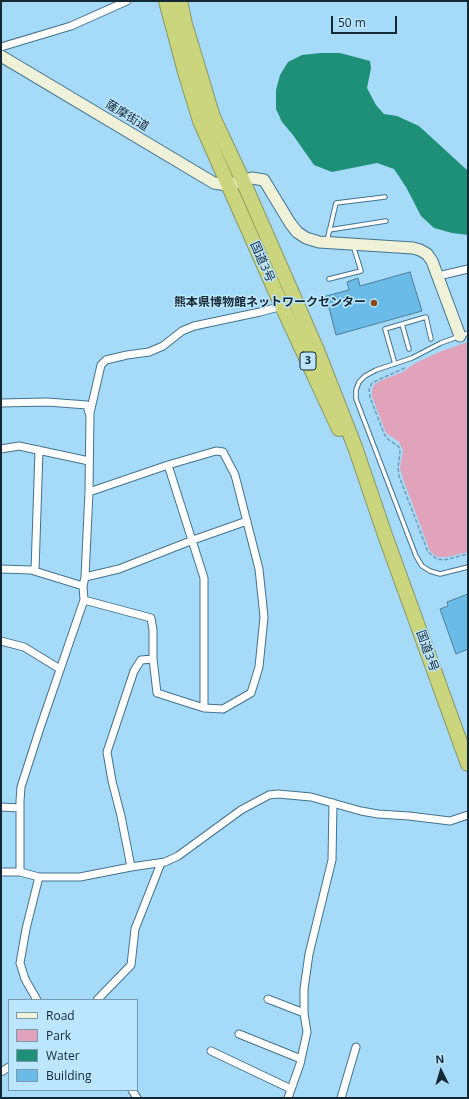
<!DOCTYPE html>
<html>
<head>
<meta charset="utf-8">
<style>
  body { margin:0 }
  #map { position:relative; width:469px; height:1099px; overflow:hidden; background:#a6daf9; font-family:"Open Sans",sans-serif }
  canvas { display:block }
  .frame { position:absolute; inset:0; border:2px solid #132833; pointer-events:none }
  .legend { position:absolute; left:8px; top:999px; width:130px; height:92px; box-sizing:border-box; background:#bce6fe; border:1px solid #789aad; margin:0; padding:5px 7px; list-style:none; font-size:12px; color:#132833 }
  .legend li { display:flex; align-items:center; gap:8px; height:20px }
  .legend b { width:20px; border:1px solid #789aad }
  .north { position:absolute; left:421px; top:1051px; width:40px; height:40px; -webkit-text-stroke:3px #bce6fe; paint-order:stroke; rotate:355deg; font-size:11px; font-weight:700; line-height:16px; text-align:center; color:#132833 }
  .north::after { content:''; display:block; margin:auto; width:14px; height:18px; background:#132833; clip-path:polygon(50% 0,100% 100%,50% 72%,0 100%) }
  .scale { position:absolute; left:331px; top:16px; width:66px; height:18px; box-sizing:border-box; border:2px solid #132833; border-top:0; padding-left:5px; font-size:12px; line-height:14px; white-space:nowrap; color:#132833; -webkit-text-stroke:3px #bce6fe; paint-order:stroke }
</style>
</head>
<body>
<div id="map">
<canvas width="469" height="1099"></canvas>
<div class="frame"></div>
<ul class="legend">
<li><b style="height:5px;background:#eff2d8"></b>Road</li>
<li><b style="height:11px;background:#e0a3ba"></b>Park</li>
<li><b style="height:11px;background:#1f9078"></b>Water</li>
<li><b style="height:11px;background:#6abbe8"></b>Building</li>
</ul>
<div class="north">N</div>
<div class="scale">50 m</div>
</div>
<script>
const ctx = document.querySelector('canvas').getContext('2d');
ctx.lineJoin = 'round';
function fill(path, color) { ctx.fillStyle = color; ctx.fill(path, 'evenodd'); }
const poly = rows => new Path2D(rows.map(r => 'M' + r).join(''));
function stroke(path, color, width, dash) { ctx.strokeStyle = color; ctx.lineWidth = width; ctx.lineCap = dash ? 'butt' : 'round'; ctx.setLineDash(dash || []); ctx.stroke(path); }
function write(font, color, halo, rows, align = 'center') {
  ctx.font = font + ' "Open Sans","Noto Sans JP",sans-serif'; ctx.lineWidth = 3; ctx.setLineDash([]); ctx.textBaseline = 'middle'; ctx.strokeStyle = halo; ctx.fillStyle = color; for (const [text, x, y, turn = 0] of rows) {
    ctx.save(); ctx.translate(x, y); ctx.rotate((+turn || 0) * Math.PI / 180); ctx.textAlign = isNaN(turn) ? turn : align; if (halo) ctx.strokeText(text, 0, 0); ctx.fillText(text, 0, 0); ctx.restore();
  }
}
fill(poly([
  [468,342,468,552,447,557,439,557,434,555,430,551,402,476,400,467,403,450,399,442,386,433,372,396,372,389,375,384,382,380,403,372,412,365,439,352]
]), '#e0a3ba');
fill(poly([
  [320,53,340,53,370,61,371,68,367,88,376,105,384,114,397,116,419,126,467,170,468,235,452,233,434,228,421,216,406,187,394,169,377,163,332,172,314,165,293,135,282,122,276,109,276,90,280,75,288,62,302,55]
]), '#1f9078');
const building = poly([
  [410,272,422,311,336,335,326,296,349,290,347,282,358,278,360,286,410,272],
  [468,594,468,649,456,654,440,609,448,606,447,602,468,594]
]);
fill(building, '#6abbe8');
stroke(building, '#4d7e9a', 1);
const lane = poly([
  [329,230,386,221],
  [327,241,336,203,385,197],
  [329,279,361,271,353,245],
  [402,324,409,349],
  [468,333,441,343,412,358,376,370,365,376,359,382,356,390,356,399,416,556,422,566,430,571,440,574,468,567],
  [395,364,385,329,426,317,431,339]
]);
const street = poly([
  [1,47,71,26,127,1],
  [438,276,468,269],
  [1,403,47,402,87,405,89,413],
  [1,449,19,446,89,461],
  [168,465,204,578,204,708],
  [89,492,168,465,216,451,223,452,235,475,259,569,264,617,259,667,251,693,223,709,204,708,157,693,153,659,141,660,134,671,107,752,112,781,121,816,131,867],
  [1,569,31,570,83,586],
  [35,571,39,450],
  [85,577,119,569,193,540,247,521],
  [84,600,151,618,153,630,153,659],
  [1,641,24,647,60,669],
  [1,807,20,808],
  [1,872,20,872,39,877,80,877,131,867,165,862,178,856,241,810,269,795,278,794,311,797,361,811,378,814,409,816,450,821,468,815],
  [20,872,20,801,21,787,40,728,84,600,83,586,85,577,89,492,90,413,101,365,106,360,127,355,149,352,163,346,182,331,194,326,260,312,282,306],
  [268,999,304,1013],
  [37,1000,25,979,20,963,26,929,39,877],
  [97,1000,131,965,135,929,161,863],
  [239,1034,301,1059],
  [211,1051,291,1089],
  [1,1072,9,1067],
  [132,1090,137,1098],
  [288,1098,300,1064,307,1032,304,1013,304,989,309,954,332,860,333,803],
  [341,1098,356,1047]
]);
const secondary = poly([
  [1,56,214,183,227,185,252,178,264,180,290,223,297,232,306,238,319,242,413,248,420,250,427,254,432,261,460,336]
]);
const highway = poly([
  [166,1,185,72,200,121,282,306,339,429],
  [180,1,185,24,213,117,243,181,317,350,355,447,386,538,468,764]
]);
stroke(lane, '#42738e', 5.5);
stroke(street, '#42738e', 9);
stroke(secondary, '#42738e', 13);
stroke(highway, '#8a9864', 16);
stroke(poly([
  [405,368,380,379,372,383,369,389,370,397,384,434,388,439,399,447,400,452,398,468,399,476,428,552,437,559,444,560,468,554]
]), '#729bb3', 1.5, [4, 2]);
stroke(lane, '#fff', 3.5);
stroke(street, '#fff', 7);
stroke(secondary, '#eff2d8', 11);
stroke(highway, '#cad57e', 14);
for (const [x, y, r, color] of [
  [374,303,4,"#884812"]
]) { const dot = new Path2D(); dot.arc(x, y, r, 0, 2 * Math.PI); ctx.fillStyle = color; ctx.fill(dot); stroke(dot, '#bce6fe', 1.5); }
for (const [x, y, w] of [
  [308,361,16]
]) { const box = new Path2D(); box.roundRect(x - w / 2, y - 9, w, 18, 3); ctx.fillStyle = '#bce6fe'; ctx.fill(box); stroke(box, '#132833', 1); }
write('bold 11px', '#132833', null, [
  ["3",308,361]
]);
write('12px', '#132833', '#bce6fe', [
  ["薩摩街道",127,116,31],
  ["国道3号",262,262,66],
  ["国道3号",427,651,70]
]);
write('bold 12px', '#132833', '#bce6fe', [
  ["熊本県博物館ネットワークセンター",366,303]
], 'right');
</script>
</body>
</html>
